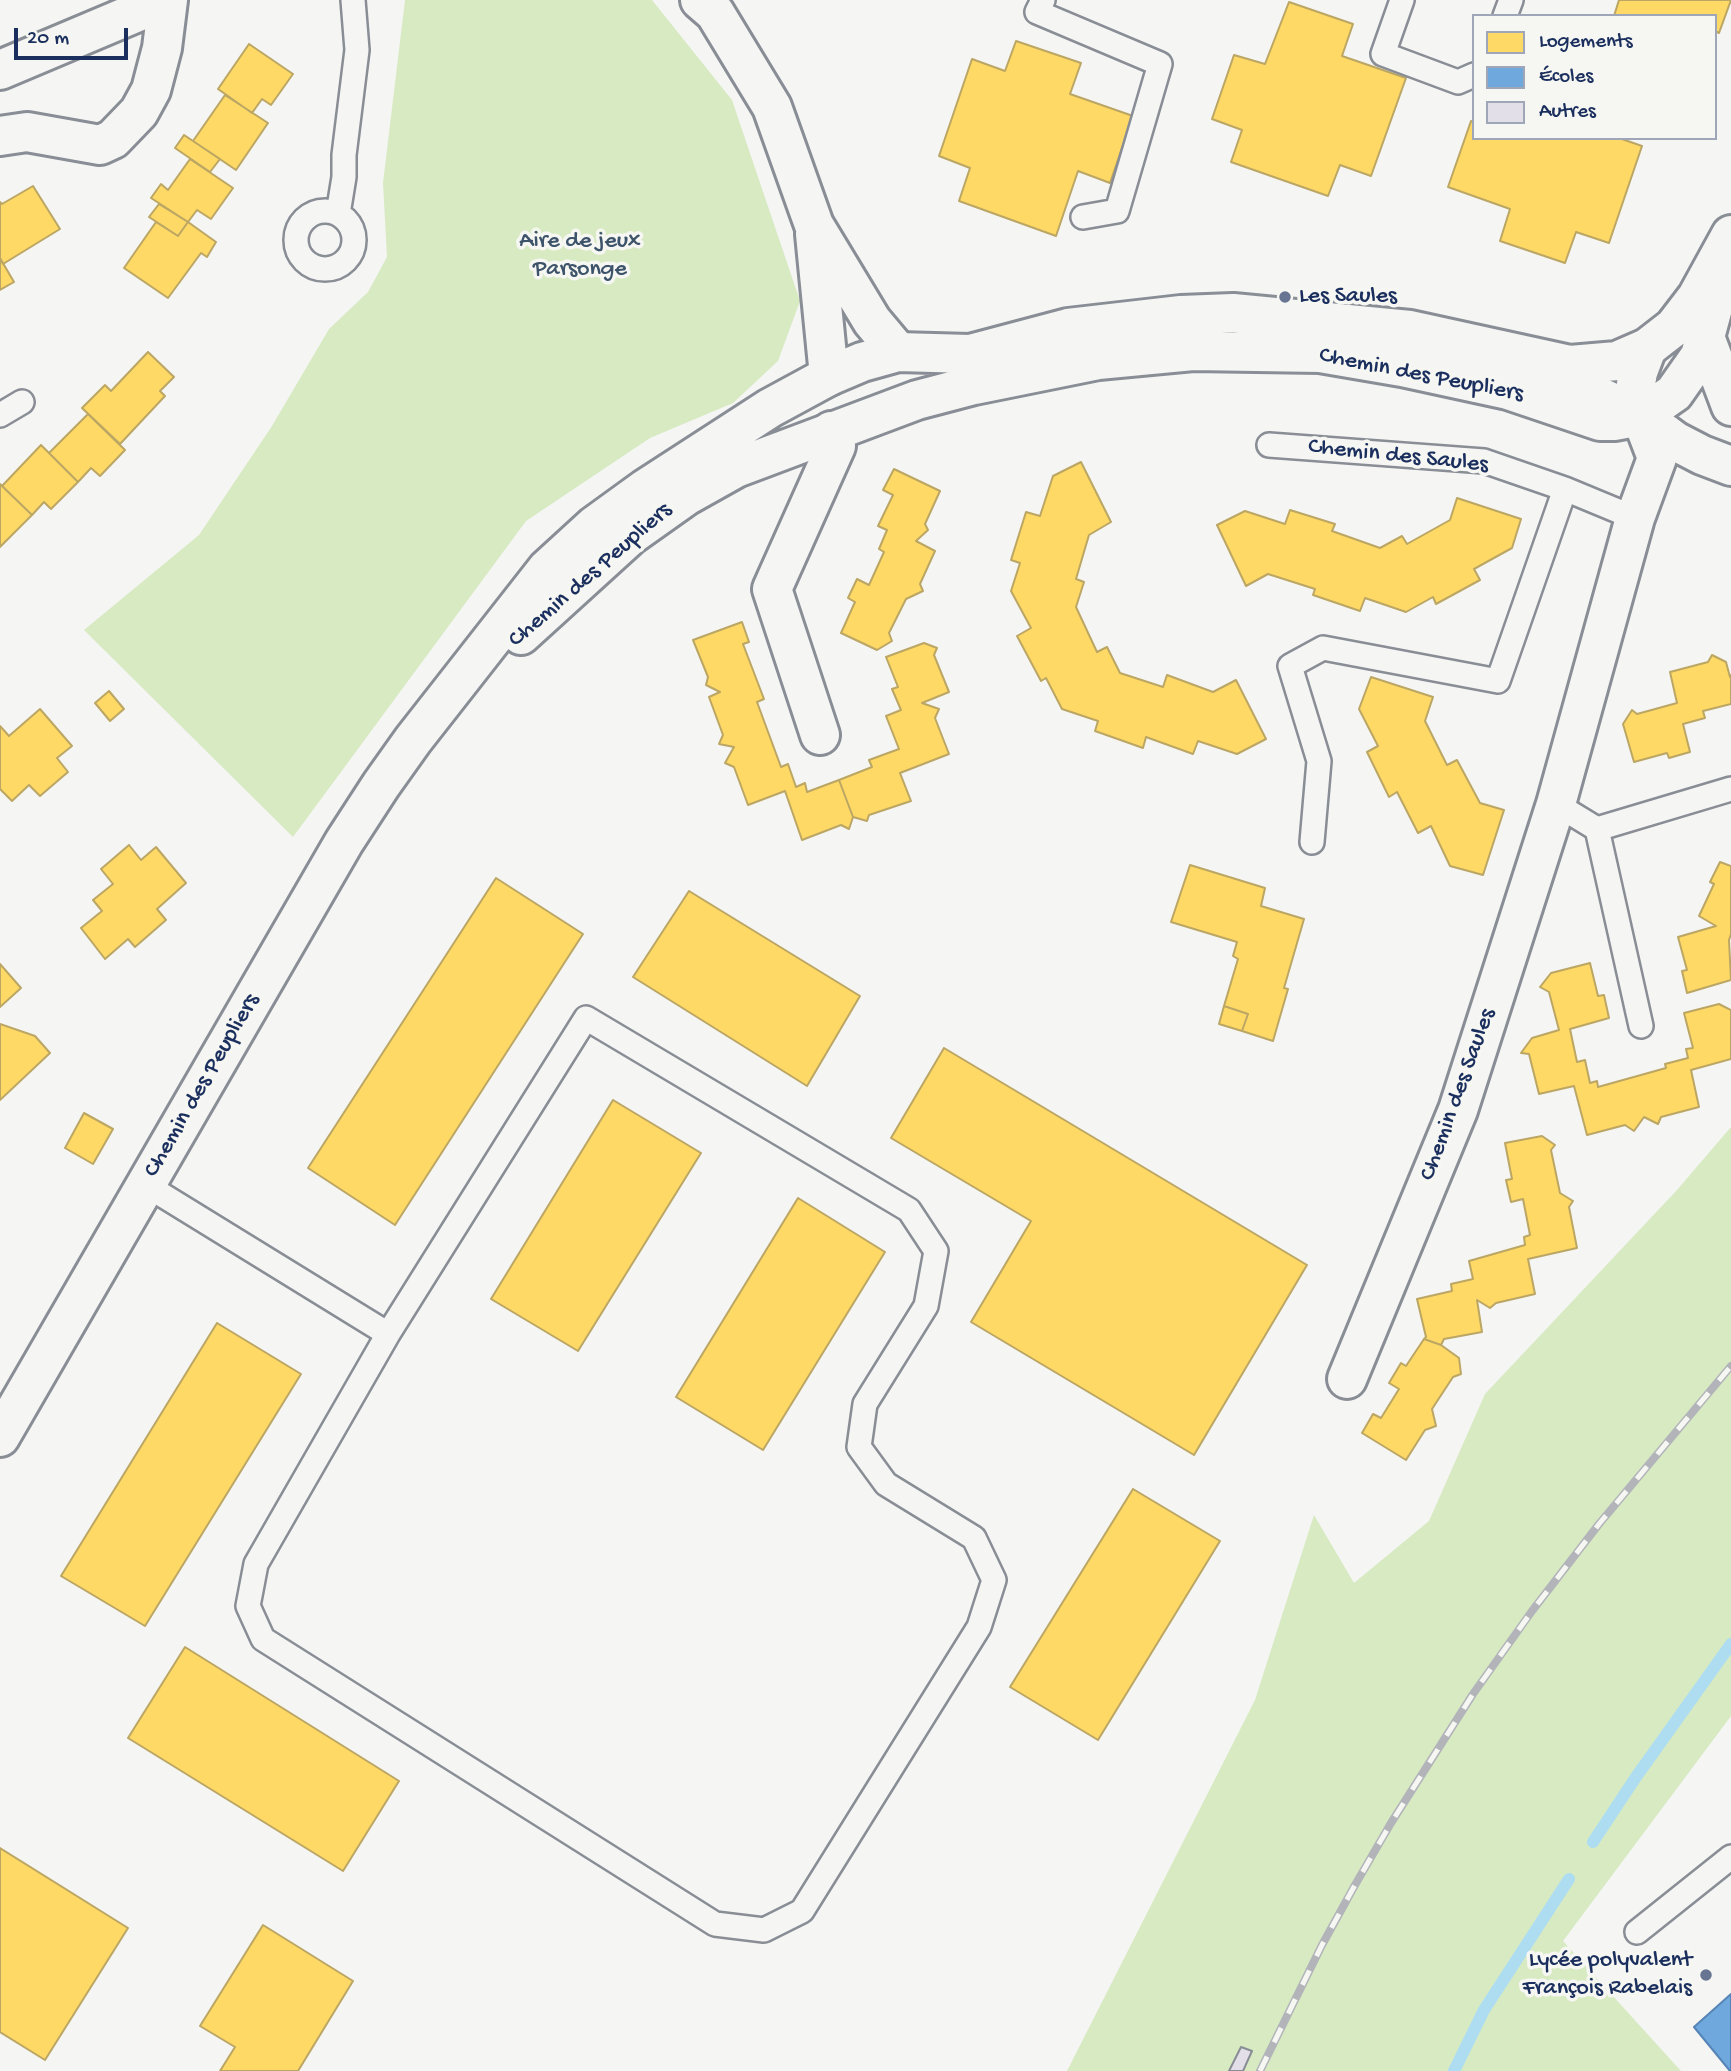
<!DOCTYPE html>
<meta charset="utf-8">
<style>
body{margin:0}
#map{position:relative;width:1731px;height:2071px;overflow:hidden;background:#f5f5f3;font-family:"Gochi Hand",sans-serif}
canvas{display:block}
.legend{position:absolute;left:1472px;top:14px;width:245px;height:126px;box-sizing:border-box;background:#f6f6f2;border:2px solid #9ea6b7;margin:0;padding:9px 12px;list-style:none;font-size:21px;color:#1b2f5e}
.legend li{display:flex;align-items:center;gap:14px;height:35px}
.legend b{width:35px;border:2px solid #9ea6b7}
.scale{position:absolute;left:14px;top:28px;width:114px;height:32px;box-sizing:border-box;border:4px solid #1b2f5e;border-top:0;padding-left:9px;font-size:21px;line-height:24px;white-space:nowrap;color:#1b2f5e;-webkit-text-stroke:5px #f6f6f2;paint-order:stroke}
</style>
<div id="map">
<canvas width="1731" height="2071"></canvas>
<ul class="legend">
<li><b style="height:19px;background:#ffd966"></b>Logements</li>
<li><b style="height:19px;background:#6fa8dc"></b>Écoles</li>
<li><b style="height:19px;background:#e3dfe8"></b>Autres</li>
</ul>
<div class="scale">20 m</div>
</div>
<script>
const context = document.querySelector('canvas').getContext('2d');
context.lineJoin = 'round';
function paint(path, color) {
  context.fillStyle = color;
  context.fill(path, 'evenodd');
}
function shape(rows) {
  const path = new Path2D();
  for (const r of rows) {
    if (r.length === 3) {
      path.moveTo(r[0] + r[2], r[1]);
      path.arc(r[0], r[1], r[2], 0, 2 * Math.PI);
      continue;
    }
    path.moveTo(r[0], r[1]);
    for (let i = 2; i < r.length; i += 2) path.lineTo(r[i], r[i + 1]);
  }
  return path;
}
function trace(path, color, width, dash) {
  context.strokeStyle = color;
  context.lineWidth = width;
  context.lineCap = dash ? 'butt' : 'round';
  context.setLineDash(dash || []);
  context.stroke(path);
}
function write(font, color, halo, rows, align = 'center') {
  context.font = font + ' "Gochi Hand",sans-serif';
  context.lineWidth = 7;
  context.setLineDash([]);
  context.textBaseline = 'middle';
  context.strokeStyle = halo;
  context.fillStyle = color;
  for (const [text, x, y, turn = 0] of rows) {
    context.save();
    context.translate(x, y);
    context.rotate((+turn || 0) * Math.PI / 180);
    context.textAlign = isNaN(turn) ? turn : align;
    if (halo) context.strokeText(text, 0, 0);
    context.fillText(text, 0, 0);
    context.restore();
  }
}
paint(shape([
 [405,0,652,0,732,100,800,301,778,361,733,403,650,438,526,521,293,837,84,630,199,535,272,426,329,329,368,292,387,257,383,183],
 [1731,1127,1731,1716,1563,1941,1681,2071,1067,2071,1255,1700,1314,1515,1354,1583,1429,1521,1485,1394,1677,1190]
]), '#d7eac2');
const homes = shape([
 [1619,0,1731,0,1719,33,1715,31,1715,16,1614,16,1619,0],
 [1289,2,1353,24,1342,56,1406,78,1371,176,1340,165,1328,196,1231,162,1242,130,1212,119,1234,55,1265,64,1289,2],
 [1016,41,1081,63,1070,94,1133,116,1110,183,1078,171,1056,236,959,201,970,168,939,156,972,59,1005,71,1016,41],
 [249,44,293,74,271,105,262,99,252,113,218,89,249,44],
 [225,95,268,123,236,170,193,141,225,95],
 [1471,121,1474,122,1474,138,1619,138,1642,146,1609,243,1576,232,1565,263,1500,241,1510,209,1448,187,1471,121],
 [184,135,220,159,210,172,175,148,184,135],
 [190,159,233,188,211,219,197,210,188,222,151,198,161,184,168,190,190,159],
 [33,186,60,229,3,264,0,258,0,202,2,204,33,186],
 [159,204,188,222,178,236,149,217,159,204],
 [156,222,178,236,188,222,216,242,207,257,201,253,168,298,124,268,156,222],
 [0,258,14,282,0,290,0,258],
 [148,352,174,377,160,391,165,396,120,444,82,408,105,385,111,391,148,352],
 [88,414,125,450,100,476,91,468,78,482,49,453,88,414],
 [41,445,78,482,51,509,44,502,32,515,2,486,41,445],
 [1081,462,1111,522,1089,535,1076,579,1084,582,1076,607,1097,652,1107,647,1120,673,1163,687,1167,675,1213,692,1236,680,1266,739,1237,754,1198,741,1193,754,1146,737,1143,748,1095,731,1098,721,1062,709,1046,678,1041,681,1017,636,1031,628,1011,591,1020,563,1011,560,1026,512,1040,516,1053,476,1081,462],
 [894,469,940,491,925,524,928,530,916,541,935,551,920,584,923,591,906,599,889,633,892,641,877,650,841,633,855,602,848,598,857,579,869,585,884,552,879,549,887,530,878,526,893,495,883,490,894,469],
 [0,484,32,515,0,547,0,484],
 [1457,498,1521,519,1512,548,1474,569,1480,580,1436,604,1433,597,1406,612,1365,598,1360,611,1313,595,1315,589,1268,574,1246,586,1217,525,1245,511,1285,524,1290,510,1335,524,1332,531,1380,548,1402,536,1407,544,1450,520,1457,498],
 [742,622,749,642,743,644,764,699,757,702,781,767,788,764,796,787,805,783,807,792,839,780,853,817,849,829,841,825,802,840,785,791,748,805,734,767,725,763,734,747,719,744,723,735,709,697,720,692,706,685,708,677,693,640,742,622],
 [924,643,937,648,934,655,949,692,922,703,939,709,935,718,949,754,900,773,911,801,869,815,867,821,853,817,839,780,872,767,869,760,899,749,886,716,901,710,892,689,898,687,886,657,924,643],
 [1712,655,1726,662,1730,677,1731,675,1731,704,1703,711,1705,718,1683,724,1690,752,1669,758,1667,753,1634,762,1623,724,1632,710,1637,714,1677,703,1670,672,1708,662,1712,655],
 [1371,677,1433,697,1425,721,1447,765,1457,760,1480,803,1504,810,1483,875,1450,866,1431,826,1418,833,1397,792,1389,797,1367,752,1378,746,1359,709,1371,677],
 [109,691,124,709,110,721,95,703,109,691],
 [40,709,72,746,57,758,68,772,40,796,29,785,12,801,0,789,0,726,9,736,40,709],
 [129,845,141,860,156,847,186,883,157,909,166,920,135,947,128,939,105,959,81,928,102,911,93,900,113,884,101,869,129,845],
 [1720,862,1731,866,1731,934,1729,940,1731,980,1687,993,1682,971,1687,970,1678,937,1716,926,1699,916,1714,884,1710,882,1720,862],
 [1190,865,1265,888,1261,906,1304,919,1284,988,1288,989,1273,1041,1242,1031,1248,1014,1224,1006,1238,959,1233,956,1237,942,1171,922,1190,865],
 [496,878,583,934,395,1225,308,1168,496,878],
 [689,891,860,996,807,1086,633,977,689,891],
 [1590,963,1598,996,1604,995,1609,1018,1570,1029,1577,1062,1585,1060,1590,1083,1597,1081,1598,1087,1666,1068,1665,1064,1688,1058,1686,1049,1693,1048,1684,1013,1719,1004,1731,1010,1731,1059,1691,1070,1699,1107,1661,1117,1658,1124,1644,1117,1634,1131,1625,1125,1587,1135,1574,1086,1539,1094,1529,1054,1521,1053,1532,1038,1559,1030,1549,992,1540,987,1551,973,1590,963],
 [0,964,21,988,0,1007,0,964],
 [1224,1006,1248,1014,1242,1031,1219,1024,1224,1006],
 [0,1024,35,1036,50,1053,0,1100,0,1024],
 [944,1048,1307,1265,1194,1455,971,1322,1031,1221,891,1138,944,1048],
 [613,1100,701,1153,578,1351,491,1299,613,1100],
 [84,1113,113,1129,93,1164,65,1148,84,1113],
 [1542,1136,1555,1145,1551,1150,1560,1193,1573,1201,1569,1207,1577,1248,1528,1259,1535,1294,1496,1303,1490,1308,1477,1300,1482,1332,1444,1339,1441,1345,1424,1339,1426,1337,1417,1299,1452,1291,1451,1284,1473,1279,1469,1261,1525,1245,1524,1237,1530,1235,1523,1199,1511,1202,1506,1180,1512,1179,1505,1143,1542,1136],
 [798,1198,885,1252,763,1450,676,1397,798,1198],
 [217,1323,301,1374,145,1626,61,1576,217,1323],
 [1424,1339,1441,1345,1459,1358,1461,1374,1453,1377,1432,1409,1436,1426,1425,1430,1406,1460,1362,1433,1373,1414,1381,1418,1399,1389,1389,1383,1401,1363,1406,1366,1424,1339],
 [1133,1489,1220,1541,1098,1740,1010,1687,1133,1489],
 [185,1647,399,1781,343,1871,128,1738,185,1647],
 [0,1848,128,1928,45,2060,0,2032,0,1848],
 [263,1925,353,1981,298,2071,220,2071,235,2047,200,2026,263,1925]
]);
paint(homes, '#ffd966');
trace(homes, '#bba664', 2);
const schools = shape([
 [1731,1994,1731,2071,1730,2071,1694,2027,1731,1994]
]);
paint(schools, '#6fa8dc');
trace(schools, '#5684b6', 2);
trace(shape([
 [1593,1842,1636,1777,1731,1644],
 [1454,2071,1484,2010,1569,1879]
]), '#aeddf2', 12);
const building = shape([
 [1241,2047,1252,2051,1243,2071,1229,2071,1241,2047]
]);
paint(building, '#e3dfe8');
trace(building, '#898d95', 2);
const lane = shape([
 [1043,0,1037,12,1160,64,1117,211,1083,217],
 [1402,0,1383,54,1458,82,1474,75],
 [1505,16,1511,0],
 [325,240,29],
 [338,214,344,177,344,155,357,50,353,0],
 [0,415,22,402],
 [1269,445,1484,461,1565,489,1635,518],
 [1556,804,1597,829,1641,1026],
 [1597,829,1731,789],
 [1312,842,1319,761,1290,666,1323,648,1498,681,1565,489],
 [146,1185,388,1334,586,1018,909,1210,936,1251,926,1306,865,1404,859,1447,886,1484,974,1538,994,1580,979,1627,802,1911,764,1930,715,1924,263,1639,248,1606,256,1564,388,1334],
 [1637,1932,1731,1857]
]);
const street = shape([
 [700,0,715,13,772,107,814,225,872,321,898,352],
 [0,70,166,0],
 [0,136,27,132,100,145,113,139,139,112,151,90,162,48,168,0],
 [815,234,829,376],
 [1705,337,1731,406],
 [1500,365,1598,396,1641,416,1675,441,1702,455,1731,466],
 [820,735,772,589,836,446,831,431],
 [1347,1379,1458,1110,1556,804,1635,518,1657,458,1641,416,1636,384,1638,372,1647,348]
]);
const secondary = shape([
 [521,635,631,535,686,496,736,468,917,400,974,385,1098,360,1193,351,1320,353,1402,367,1508,390,1600,421,1614,421,1641,416,1674,393,1700,356,1722,274],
 [0,1437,344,842,381,785,413,740,547,569,594,526,645,489,770,408,829,376,862,362,898,352,970,354,1068,328,1181,315,1233,313,1410,330,1570,365,1617,361,1647,348,1674,327,1697,297,1731,235]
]);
trace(lane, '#898d95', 28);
trace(street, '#898d95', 44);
trace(secondary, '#898d95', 44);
trace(lane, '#f5f5f3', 23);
trace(street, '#f5f5f3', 38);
trace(secondary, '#f5f5f3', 38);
const rail = shape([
 [1260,2071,1322,1945,1355,1885,1391,1823,1473,1694,1532,1611,1599,1524,1731,1366]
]);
trace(rail, '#b2b4b9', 8);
trace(rail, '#f6f6f2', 5, [16]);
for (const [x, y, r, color] of [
 [1285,297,7,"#677492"],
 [1706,1975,7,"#677492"]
]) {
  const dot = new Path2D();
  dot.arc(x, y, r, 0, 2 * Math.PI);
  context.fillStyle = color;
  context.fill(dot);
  trace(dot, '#f6f6f2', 2.5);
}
write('24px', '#3c536a', '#f6f6f2', [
 ["Aire de jeux",580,242],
 ["Parsonge",580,270]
]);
write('24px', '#1b2f5e', '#f6f6f2', [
 ["Les Saules",1299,297],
 ["Lycée polyvalent",1692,1961,"right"],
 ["François Rabelais",1692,1989,"right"]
], 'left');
write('24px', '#1b2f5e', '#f6f6f2', [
 ["Chemin des Peupliers",1421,376,11],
 ["Chemin des Saules",1398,457,6],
 ["Chemin des Peupliers",591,576,-41],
 ["Chemin des Peupliers",203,1086,-60],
 ["Chemin des Saules",1459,1095,-70]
]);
</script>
